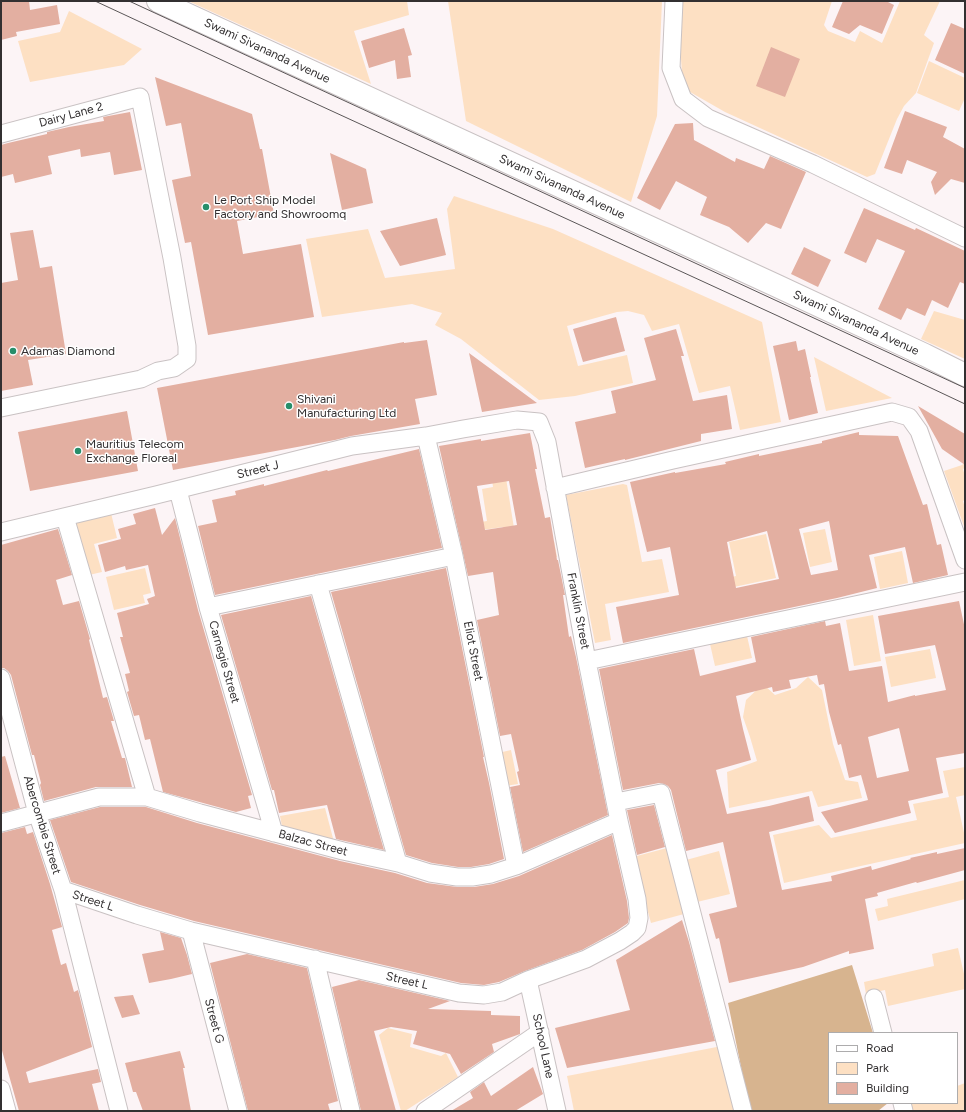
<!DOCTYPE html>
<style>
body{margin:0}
#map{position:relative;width:966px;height:1112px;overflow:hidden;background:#fcf4f6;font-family:Figtree,sans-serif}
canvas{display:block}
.frame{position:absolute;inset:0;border:2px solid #333031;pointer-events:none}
.legend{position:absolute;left:828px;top:1032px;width:130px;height:72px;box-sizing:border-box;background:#fff;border:1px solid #adacad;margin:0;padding:5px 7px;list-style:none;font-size:12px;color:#333031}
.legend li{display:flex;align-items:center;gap:8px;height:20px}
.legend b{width:20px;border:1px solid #adacad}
</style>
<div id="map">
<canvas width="966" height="1112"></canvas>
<div class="frame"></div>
<ul class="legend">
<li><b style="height:5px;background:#fff"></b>Road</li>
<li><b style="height:11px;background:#fde0c3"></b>Park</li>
<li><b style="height:11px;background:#e3afa1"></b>Building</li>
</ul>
</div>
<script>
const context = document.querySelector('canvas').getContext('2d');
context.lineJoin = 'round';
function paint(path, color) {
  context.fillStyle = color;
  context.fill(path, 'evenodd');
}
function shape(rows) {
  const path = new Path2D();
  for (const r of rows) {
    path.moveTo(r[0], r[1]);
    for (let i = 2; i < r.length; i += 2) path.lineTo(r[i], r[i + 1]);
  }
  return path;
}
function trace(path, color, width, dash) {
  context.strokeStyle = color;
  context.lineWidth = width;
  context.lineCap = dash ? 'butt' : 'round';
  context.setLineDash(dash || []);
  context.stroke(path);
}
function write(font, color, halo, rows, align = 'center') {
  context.font = font + ' Figtree,sans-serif';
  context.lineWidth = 3;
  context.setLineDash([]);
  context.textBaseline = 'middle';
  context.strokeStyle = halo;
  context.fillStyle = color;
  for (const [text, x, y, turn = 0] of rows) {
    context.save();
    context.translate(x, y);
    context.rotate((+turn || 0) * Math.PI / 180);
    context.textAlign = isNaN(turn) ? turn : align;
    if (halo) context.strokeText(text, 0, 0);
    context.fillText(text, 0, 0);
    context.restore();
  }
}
paint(shape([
 [188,1,407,1,409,15,354,31,371,84],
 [448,1,662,1,657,116,631,202,466,121],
 [677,1,832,1,824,25,828,31,855,42,860,31,882,43,900,1,940,1,924,35,934,43,916,93,904,106,897,119,875,174,867,177,725,112,683,88],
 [69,11,142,49,124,65,30,82,18,41,60,32],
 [929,61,965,78,965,98,959,111,917,93],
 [454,196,553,229,762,322,781,422,740,430,730,386,699,393,679,324,652,331,644,315,628,311,617,312,567,326,578,366,627,355,633,383,575,396,539,400,461,339,435,325,442,313,412,304,322,317,306,239,368,229,385,278,455,269,447,209],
 [934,311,965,320,965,359,921,339],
 [814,357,892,398,826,411],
 [965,462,965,468,963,469,965,476,965,500,963,501,965,508,965,529,944,471,962,465],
 [506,478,517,547,554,541,557,557,527,562,513,585,503,527,482,530,481,522,487,521,482,489,493,487,492,480],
 [623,484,627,485,642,562,662,559,669,592,605,604,611,640,595,643,566,495],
 [111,513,117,538,94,544,102,572,89,575,76,522],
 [825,529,832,562,810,567,803,533],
 [766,534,776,578,734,587,711,582,736,576,729,542],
 [902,551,908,583,880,589,874,557],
 [145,568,151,593,143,595,145,603,114,610,106,577],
 [873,615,881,661,854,666,846,620],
 [747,636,752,658,715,666,710,644],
 [930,649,936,678,891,687,885,657],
 [808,677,822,690,833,744,845,780,858,782,862,798,818,807,812,791,729,808,727,772,757,761,750,737,743,717,746,700,763,684,775,695,796,688],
 [511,750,518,784,505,786,498,753],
 [965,767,965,795,956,797,965,837,965,843,784,883,773,835,819,825,831,838,917,820,913,804,949,797,943,771],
 [325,808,334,842,282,826,280,816],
 [667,848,684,914,651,923,633,857],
 [719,851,730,894,697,902,686,860],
 [965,880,965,899,878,921,875,909,888,906,887,899],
 [958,948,965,978,965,989,888,1006,885,990,866,994,864,982,934,966,932,954],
 [388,1028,412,1034,410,1047,441,1056,446,1053,458,1077,405,1111,401,1111,379,1035],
 [727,1045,740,1111,574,1111,567,1076],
 [965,1083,965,1111,911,1111,909,1103,957,1103,957,1086]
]), '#fde0c3');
paint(shape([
 [852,965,873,1033,829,1033,829,1103,888,1103,878,1111,750,1111,728,1003]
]), '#d7b48f');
paint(shape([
 [1,1,29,1,30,10,57,5,60,24,16,32,17,36,1,40],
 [843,1,886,1,894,5,882,34,860,25,849,34,832,27],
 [951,23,965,29,965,74,935,60],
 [404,28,412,55,408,56,411,77,397,79,395,60,369,68,361,41],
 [771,47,800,59,785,97,756,86],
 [155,77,252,114,260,149,262,149,274,214,237,221,243,254,301,244,314,317,208,335,191,242,185,243,172,180,191,176,181,123,166,126],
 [905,111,947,127,943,137,965,149,965,183,951,179,935,195,931,182,937,172,907,160,902,174,884,168],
 [130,112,142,170,114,175,110,152,81,157,80,149,48,156,52,174,15,183,13,174,1,177,1,145,8,143,47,134,47,132,69,127,104,121,103,117],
 [693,123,694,140,735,162,736,158,764,169,770,156,806,172,781,229,766,223,748,243,729,227,700,215,707,197,676,181,660,210,637,198,675,124],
 [330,153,366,169,373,203,342,210],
 [864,208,915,230,916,228,965,251,965,284,960,282,948,308,932,300,925,316,907,308,901,320,878,309,905,251,877,239,866,263,844,253],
 [437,218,446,255,400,266,380,231],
 [33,230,40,268,52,266,66,354,28,360,33,385,1,391,1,283,18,280,10,233],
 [804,247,831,260,818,287,791,274],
 [616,317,625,351,583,362,573,329],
 [676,329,684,356,681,356,693,401,727,395,732,429,701,434,701,441,625,460,625,459,585,468,575,422,616,413,611,391,656,380,644,338],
 [427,340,437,395,415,399,420,424,351,436,335,440,173,470,157,388,404,342,404,343],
 [796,341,798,351,805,349,811,377,810,377,818,413,789,420,773,346],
 [469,353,537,403,482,412],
 [918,406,965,434,965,465,942,449],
 [127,411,138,471,30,491,18,432],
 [859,432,859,435,898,436,923,505,927,504,937,545,941,544,948,575,913,583,905,547,869,555,877,588,837,598,623,643,616,607,679,595,670,547,647,552,630,482,675,472,675,473,726,464,725,462,759,454,759,456,822,443,822,441],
 [829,521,838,570,811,575,799,529],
 [767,531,779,579,736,588,727,542],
 [530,433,537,469,535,469,545,518,550,517,557,560,558,560,565,595,563,595,569,637,571,636,576,657,608,815,523,852,510,787,520,785,517,772,519,771,511,734,500,736,477,620,499,615,493,572,468,576,439,446,481,439,481,441],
 [509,481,517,525,485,530,477,486],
 [419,449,442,548,215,595,198,526,217,522,212,500,236,495,235,491,264,484,264,486,327,470,328,471],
 [155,508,162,535,175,518,198,610,252,795,248,796,251,808,236,812,163,792,150,739,145,740,139,715,134,716,127,692,129,691,125,674,130,673,120,637,123,637,117,613,149,604,147,599,155,596,148,565,126,570,125,566,105,572,98,545,121,539,118,529,136,524,133,514],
 [58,529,72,575,56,580,63,605,79,601,90,639,89,640,103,698,107,697,114,721,111,721,122,758,125,758,132,787,96,787,44,801,40,785,41,783,34,755,32,755,11,675,8,671,4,668,1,668,1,545],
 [446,568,484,757,483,757,489,783,504,859,489,864,471,867,458,867,432,863,406,855,331,592],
 [311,596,384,850,336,839,327,805,279,813,274,790,272,790,221,615],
 [959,601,965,629,965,753,936,758,943,793,908,801,911,813,835,833,821,812,868,800,861,775,849,778,841,744,838,745,829,712,824,684,819,685,817,675,789,680,791,688,773,692,772,687,736,696,743,729,751,760,716,770,727,814,769,806,809,796,814,821,769,832,782,890,832,881,831,876,871,866,872,870,911,859,910,858,937,852,937,854,965,848,965,870,917,883,916,882,877,893,878,896,865,899,874,949,849,954,849,951,803,967,729,983,719,938,716,939,709,914,737,907,723,842,686,851,671,790,668,786,664,784,659,783,623,790,599,669,694,649,700,676,756,662,751,637,825,621,826,626,840,623,849,671,882,666,888,702,915,695,915,696,946,690,935,645,885,654,878,616],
 [899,728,909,771,877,778,868,737],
 [5,756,20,808,1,813,1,757],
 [654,805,665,847,637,855,627,810],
 [100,807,146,807,197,823,340,861,395,873,427,883,457,887,474,887,493,884,519,876,612,835,627,901,629,918,628,923,615,932,582,950,525,971,499,982,484,985,461,983,194,921,140,905,71,882,50,820],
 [25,827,27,834,33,832,50,884,62,927,52,930,61,965,66,963,74,992,78,990,92,1047,26,1072,29,1083,98,1069,101,1082,92,1084,99,1111,19,1111,1,1047,1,833],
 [682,920,689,942,715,1041,567,1068,555,1028,630,1010,616,960],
 [160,932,181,938,187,955,192,974,171,979,149,983,142,954,164,950],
 [247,954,307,968,338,1101,328,1104,330,1111,248,1111,210,963],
 [359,980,450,1001,428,1009,491,1011,491,1015,520,1016,520,1034,492,1044,494,1052,461,1074,450,1054,413,1044,417,1031,391,1027,374,1031,396,1111,361,1111,332,987],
 [133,995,140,1014,122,1018,114,997],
 [180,1051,185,1068,183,1068,191,1111,143,1111,136,1092,133,1092,125,1063],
 [533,1067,543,1094,515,1111,451,1111,473,1098,470,1092,484,1082,491,1096]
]), '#e3afa1');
const street = shape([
 [674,1,671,68,683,99,708,118,813,164,965,238],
 [1,134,140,97,172,258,187,346,187,359,174,368,158,371,141,379,1,408],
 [426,436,454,556,516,866],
 [555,488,673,460,892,412,909,417,919,431,965,560],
 [178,490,208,607,274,833],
 [65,517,147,797],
 [1,532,156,495,352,446,426,436,463,429,517,420,539,422,547,442,587,661,619,821,637,899,639,918,637,928,632,933,620,941,586,959,528,980,502,992,484,995,459,993,191,931,137,915,63,890],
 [318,584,398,863],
 [208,607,454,556],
 [587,661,965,582],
 [1,678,37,813,63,890,119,1111],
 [616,802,661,793,743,1111],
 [1,823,99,797,147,797,200,813,343,851,398,863,430,873,457,877,472,877,491,874,516,866,619,821],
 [191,931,238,1111],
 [315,959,351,1111],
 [528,980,557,1111],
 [874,998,883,1033],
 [1,1089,7,1111],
 [902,1103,904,1111],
 [425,1111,540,1032]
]);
const secondary = shape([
 [158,1,775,285,925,355,965,375]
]);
trace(street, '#c9c2c3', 19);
trace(secondary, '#c9c2c3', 24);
trace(street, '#fff', 17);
trace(secondary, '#fff', 22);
trace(shape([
 [95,1,297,95,778,316,965,404],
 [129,1,965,388]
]), '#5a5657', 1);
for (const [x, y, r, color] of [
 [206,207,4,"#278e6a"],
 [13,351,4,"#278e6a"],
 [289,406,4,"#278e6a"],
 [78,451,4,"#278e6a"]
]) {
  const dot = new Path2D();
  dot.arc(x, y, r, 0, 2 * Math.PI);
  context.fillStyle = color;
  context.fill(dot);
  trace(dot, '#fff', 1.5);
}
write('12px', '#333031', '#fff', [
 ["Swami Sivananda Avenue",267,51,25],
 ["Dairy Lane 2",71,115,-15],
 ["Swami Sivananda Avenue",562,187,25],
 ["Swami Sivananda Avenue",856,323,25],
 ["Street J",258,470,-14],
 ["Franklin Street",578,611,79],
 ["Eliot Street",473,651,79],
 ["Carnegie Street",224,662,74],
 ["Abercombie Street",42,825,73],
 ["Balzac Street",313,843,15],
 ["Street L",93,901,18],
 ["Street L",407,981,13],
 ["Street G",214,1021,75],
 ["School Lane",543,1046,78]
]);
write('12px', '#333031', '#fff', [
 ["Le Port Ship Model",214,200],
 ["Factory and Showroomq",214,214],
 ["Adamas Diamond",21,351],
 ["Shivani",297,399],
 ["Manufacturing Ltd",297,413],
 ["Mauritius Telecom",86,444],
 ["Exchange Floreal",86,458]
], 'left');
</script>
